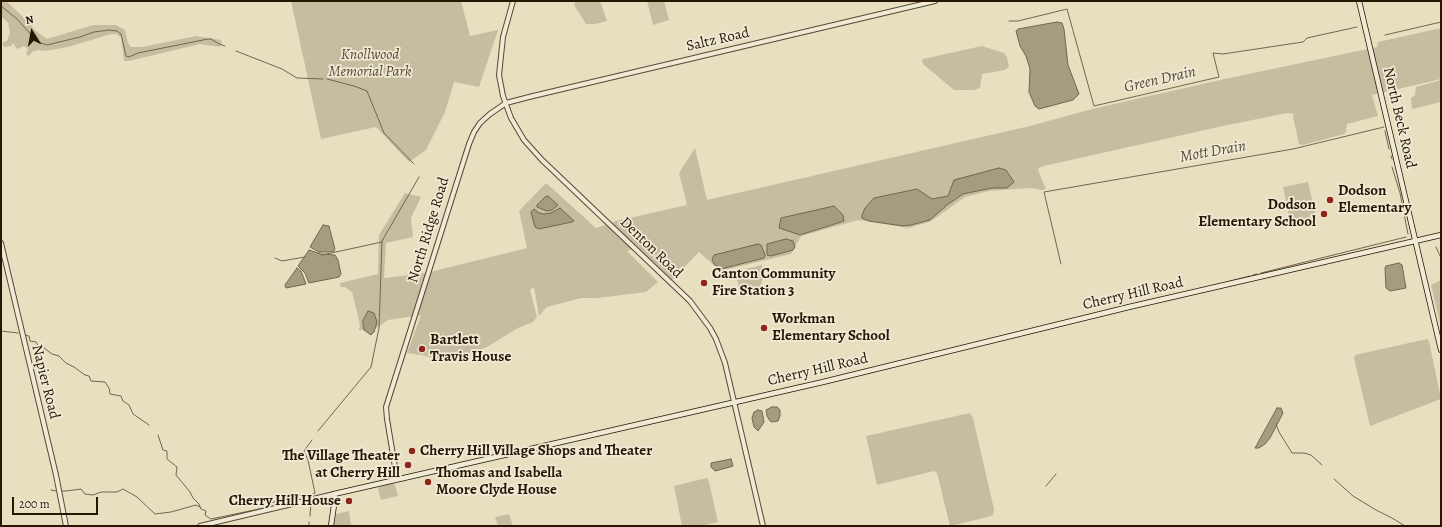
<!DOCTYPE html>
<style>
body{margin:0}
#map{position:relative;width:1442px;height:527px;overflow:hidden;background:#e7dfc0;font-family:Alegreya,serif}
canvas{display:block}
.frame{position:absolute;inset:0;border:2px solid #261602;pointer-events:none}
.north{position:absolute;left:12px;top:12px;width:40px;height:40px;-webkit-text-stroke:3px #efead6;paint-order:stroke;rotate:349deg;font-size:11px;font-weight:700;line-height:16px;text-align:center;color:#261602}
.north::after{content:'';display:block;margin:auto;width:14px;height:18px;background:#261602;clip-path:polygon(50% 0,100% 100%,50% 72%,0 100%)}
.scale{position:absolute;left:12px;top:497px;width:86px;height:18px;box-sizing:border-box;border:2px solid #261602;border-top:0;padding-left:5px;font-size:12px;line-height:14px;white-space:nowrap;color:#261602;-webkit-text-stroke:3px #efead6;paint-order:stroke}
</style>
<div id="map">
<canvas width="1442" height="527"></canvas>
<div class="frame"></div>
<div class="north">N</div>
<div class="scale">200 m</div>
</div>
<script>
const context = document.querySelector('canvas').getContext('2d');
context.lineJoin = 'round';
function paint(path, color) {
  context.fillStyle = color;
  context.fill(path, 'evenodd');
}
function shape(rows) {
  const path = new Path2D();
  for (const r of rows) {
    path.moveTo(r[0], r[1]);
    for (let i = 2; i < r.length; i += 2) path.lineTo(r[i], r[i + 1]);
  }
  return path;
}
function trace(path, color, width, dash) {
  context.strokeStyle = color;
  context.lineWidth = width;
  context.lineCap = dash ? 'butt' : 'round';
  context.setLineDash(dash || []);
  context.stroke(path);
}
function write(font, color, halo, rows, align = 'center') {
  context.font = font + ' Alegreya,serif';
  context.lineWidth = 3.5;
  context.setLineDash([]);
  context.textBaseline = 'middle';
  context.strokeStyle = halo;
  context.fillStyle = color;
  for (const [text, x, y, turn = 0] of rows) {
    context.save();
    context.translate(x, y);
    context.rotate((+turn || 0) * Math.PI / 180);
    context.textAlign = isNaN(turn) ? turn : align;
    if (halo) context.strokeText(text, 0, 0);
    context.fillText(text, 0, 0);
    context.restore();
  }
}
paint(shape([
 [1,1,6,1,18,12,36,31,47,39,93,25,116,25,125,30,128,43,131,47,142,47,196,36,221,40,222,43,220,47,200,44,129,61,124,61,121,37,116,34,111,34,68,47,45,51,38,50,32,52,29,56,26,54,28,49,24,46,17,49,13,43,11,46,4,47,2,43,7,41,10,33,8,23,1,16],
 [291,1,461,1,470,36,498,30,479,87,454,82,445,112,426,150,409,162,376,127,321,139],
 [576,1,600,1,607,21,595,24,586,24,574,5],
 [647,1,664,1,669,20,653,25],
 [1441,28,1441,79,1372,95,1378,116,1347,124,1346,132,1344,134,1303,145,1299,144,1293,117,1294,114,1287,113,1233,124,1232,124,1044,166,1039,168,1038,170,1046,189,1042,190,1031,188,989,191,965,197,937,217,929,222,909,228,858,220,801,236,791,254,720,271,699,252,672,280,638,248,627,251,658,282,646,292,598,298,581,298,547,307,539,316,534,287,530,290,537,317,533,322,518,328,487,347,461,357,440,360,422,355,407,353,421,315,388,320,375,329,377,322,366,313,363,320,363,325,364,330,358,330,360,327,359,320,352,292,345,287,341,287,340,283,378,274,379,235,405,193,421,197,411,218,413,237,386,243,384,278,426,273,527,248,519,211,546,183,596,228,616,221,687,205,679,173,695,148,707,200,1030,126,1092,109,1220,80,1377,47,1378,42],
 [982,46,1004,53,1007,57,1009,67,1005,70,982,74,980,88,974,90,954,90,923,64,922,61,923,59],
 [1441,80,1441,102,1412,109,1411,98,1415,95,1416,87],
 [1308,182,1317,220,1291,225,1283,187],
 [762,265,763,275,762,282,759,288,755,292,741,297,736,274,737,271],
 [1441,280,1441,327,1431,285],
 [1427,339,1429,341,1441,399,1370,426,1354,358,1355,355],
 [970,413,973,418,994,509,993,515,988,517,950,526,937,473,934,471,877,485,866,436],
 [707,478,709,482,718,522,702,526,682,526,674,486],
 [393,483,395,485,398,496,381,500,378,489,379,487],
 [349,511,351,526,334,526,336,514],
 [509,514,513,526,498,526,495,517]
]), '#c6bda0');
const water = shape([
 [1057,22,1062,23,1064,29,1068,65,1079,94,1073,100,1039,109,1035,106,1029,92,1030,69,1026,56,1020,46,1016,31,1018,29,1057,22],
 [999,168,1006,170,1014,182,1007,188,992,188,963,194,947,205,930,220,911,225,903,226,869,221,862,218,862,215,865,208,874,198,917,189,932,199,948,196,954,180,999,168],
 [548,196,558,205,556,207,552,210,547,211,537,207,537,205,545,197,548,196],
 [834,206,843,215,844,221,800,235,779,228,781,218,834,206],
 [560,208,572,219,574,221,572,222,539,229,535,227,532,216,531,212,534,209,539,213,544,214,551,213,560,208],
 [323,225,329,226,330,230,335,249,334,251,329,252,319,252,310,247,323,225],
 [786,239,793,241,795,247,793,250,771,256,767,255,767,244,786,239],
 [758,244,761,245,765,255,764,258,721,269,714,264,712,259,714,255,758,244],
 [309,250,321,254,335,255,338,260,341,274,339,277,309,283,305,273,298,266,309,250],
 [1399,263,1402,265,1406,288,1390,291,1386,288,1385,268,1386,266,1399,263],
 [297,268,301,271,306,284,286,288,285,285,297,268],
 [368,311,374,313,377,322,374,332,371,335,364,330,363,325,363,320,368,311],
 [772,407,777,407,780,410,780,416,778,421,772,422,770,421,767,416,766,410,772,407],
 [1277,408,1281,408,1283,413,1270,438,1265,444,1259,448,1255,448,1277,408],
 [758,410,762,411,764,422,758,431,754,427,752,418,754,412,758,410],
 [731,459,733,466,730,467,715,471,711,467,711,463,731,459]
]);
paint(water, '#a59b7f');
trace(water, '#72664d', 1);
trace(shape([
 [1,6,17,19,34,38,41,43,47,45,80,37,94,32,109,30,117,31,121,34,126,56,129,57,138,53,208,39,211,39,219,44,225,46],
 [1009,21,1018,21,1067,9,1094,106,1219,77,1213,53,1223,54,1303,42,1307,38,1357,27],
 [1385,35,1441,22],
 [236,51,282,69,297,78,323,79],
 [327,79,354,86,367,91,384,133,414,164],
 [1385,131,1389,149],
 [1391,156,1392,159],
 [1392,167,1400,193,1408,234],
 [1436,247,1441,258],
 [322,255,382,242],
 [275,258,282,261,305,257],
 [1061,264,1044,192,1293,149,1384,127],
 [1261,273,1406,237],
 [1253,275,1257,274],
 [1227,282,1250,276],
 [1,331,18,333],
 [24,335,29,336,30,341,36,342,39,347,44,348,52,354,59,356,66,363,74,367,85,375,89,376,91,381,105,382,109,388,110,394,121,396,123,401,129,405,133,414,149,425],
 [1276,424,1279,432,1292,453,1304,453,1311,455,1322,465],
 [318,431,371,367,379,328,382,241,419,177],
 [158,435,163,450,167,451,167,459,177,467,176,475,190,492,193,498,199,504,201,509,206,511,205,515,211,519,264,508,270,503,305,494,311,495,315,493,308,460,304,451,312,440],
 [1334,479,1353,496,1376,510,1392,518,1405,526],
 [1046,486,1056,474],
 [51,490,56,491],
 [61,491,66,491,81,489,85,494,93,495,101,492,117,492,123,489,137,497,155,514,171,512,196,505,200,507],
 [310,516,311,503],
 [309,526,309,522]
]), '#72664d', 1);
const tertiary = shape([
 [513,1,503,37,499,75,503,96,511,118,524,140,542,160,690,301,710,328,716,339,725,363,763,526],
 [1,243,56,475,66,526],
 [397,479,387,419,386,407,469,144,474,132,480,123,490,114,506,103,533,96,935,1],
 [200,526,334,494]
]);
const secondary = shape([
 [1359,1,1441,350],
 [331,526,335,498,334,494,823,382,1129,307,1441,235]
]);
trace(tertiary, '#564832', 6);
trace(secondary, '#261602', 6);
trace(tertiary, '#efead6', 4);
trace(secondary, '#efead6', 4.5);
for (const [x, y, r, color] of [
 [1330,200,4,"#8f2418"],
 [1324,214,4,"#8f2418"],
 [704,283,4,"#8f2418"],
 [764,328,4,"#8f2418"],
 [422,349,4,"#8f2418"],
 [412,451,4,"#8f2418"],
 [408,465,4,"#8f2418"],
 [428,482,4,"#8f2418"],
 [349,501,4,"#8f2418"]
]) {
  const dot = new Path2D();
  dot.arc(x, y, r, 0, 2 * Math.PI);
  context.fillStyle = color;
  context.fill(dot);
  trace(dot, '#efead6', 1.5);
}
write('15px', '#261602', '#efead6', [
 ["Saltz Road",718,40,-13],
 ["North Beck Road",1399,118,77],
 ["North Ridge Road",429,230,-73],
 ["Denton Road",651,248,44],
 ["Cherry Hill Road",1133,294,-13],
 ["Cherry Hill Road",818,370,-13],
 ["Napier Road",45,382,76]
]);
write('italic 15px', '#564831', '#efead6', [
 ["Knollwood",370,55],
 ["Memorial Park",370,72]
]);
write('bold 15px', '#261602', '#efead6', [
 ["Dodson",1338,191],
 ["Elementary",1338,208],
 ["Dodson",1316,205,"right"],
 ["Elementary School",1316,222,"right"],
 ["Canton Community",712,274],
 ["Fire Station 3",712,291],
 ["Workman",772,319],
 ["Elementary School",772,336],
 ["Bartlett",430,340],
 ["Travis House",430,357],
 ["Cherry Hill Village Shops and Theater",420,451],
 ["The Village Theater",400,456,"right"],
 ["at Cherry Hill",400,473,"right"],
 ["Thomas and Isabella",436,473],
 ["Moore Clyde House",436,490],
 ["Cherry Hill House",341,501,"right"]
], 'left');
write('italic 16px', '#594b34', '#efead6', [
 ["Green Drain",1160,80,-13],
 ["Mott Drain",1213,152,-10]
]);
</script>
